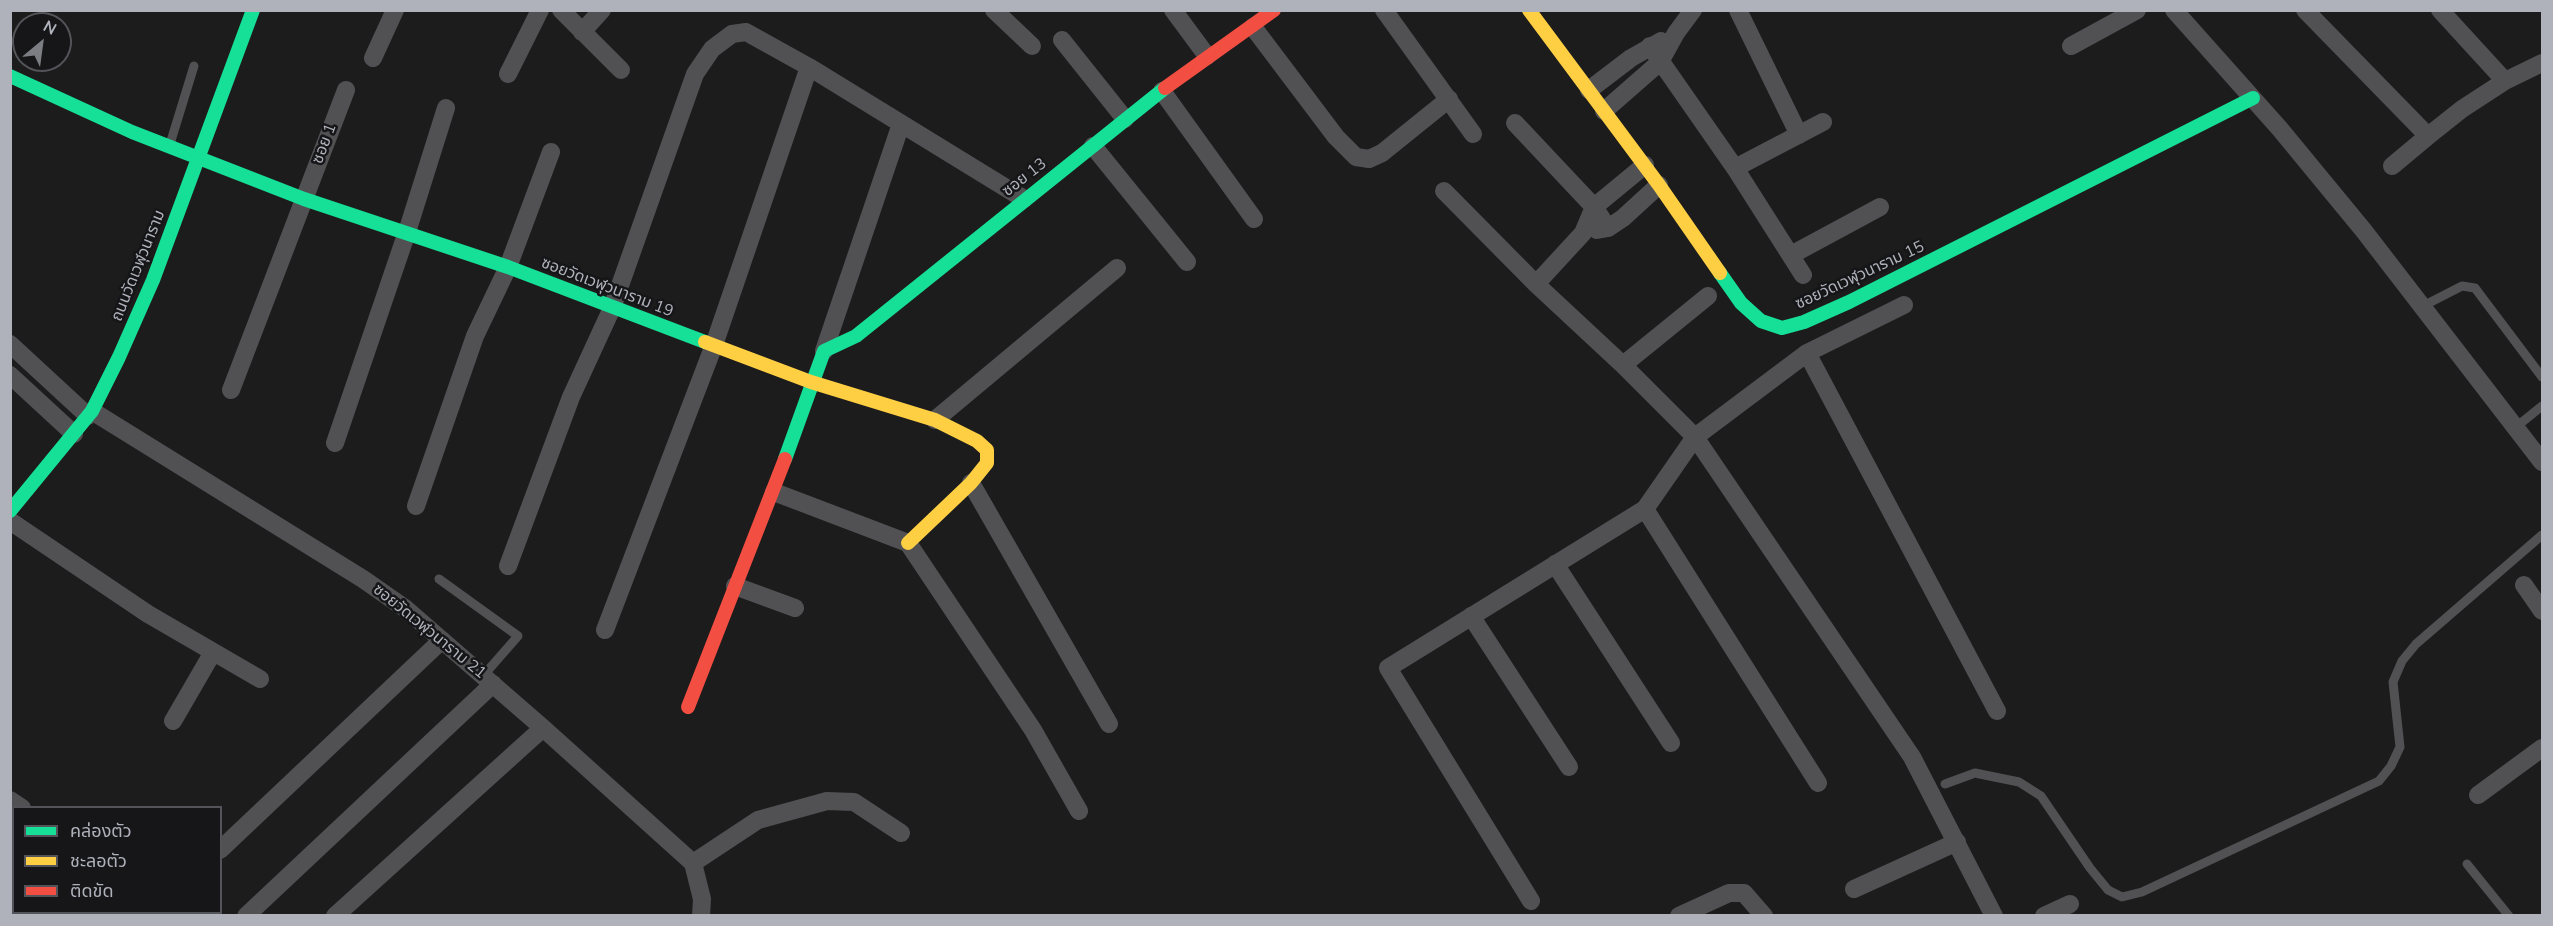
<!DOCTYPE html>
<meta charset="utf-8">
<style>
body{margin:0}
#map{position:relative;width:2553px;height:926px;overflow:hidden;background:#1c1c1c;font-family:"Nunito Sans","Noto Sans Thai",sans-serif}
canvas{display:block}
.frame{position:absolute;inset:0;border:12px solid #afb2bb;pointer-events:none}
.legend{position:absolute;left:12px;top:806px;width:210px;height:108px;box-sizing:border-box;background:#161618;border:2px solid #535459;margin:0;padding:8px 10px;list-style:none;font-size:18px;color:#afb2bb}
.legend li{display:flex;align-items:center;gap:12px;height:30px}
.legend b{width:30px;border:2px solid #535459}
.north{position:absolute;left:12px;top:12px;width:60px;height:60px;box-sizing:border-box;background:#161618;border:2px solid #535459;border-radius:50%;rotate:29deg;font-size:16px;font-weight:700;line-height:24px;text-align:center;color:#afb2bb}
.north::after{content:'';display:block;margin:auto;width:21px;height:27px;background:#7c7e83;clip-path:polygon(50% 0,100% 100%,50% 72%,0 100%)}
</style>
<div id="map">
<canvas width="2553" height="926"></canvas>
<div class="frame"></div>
<ul class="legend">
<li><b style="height:8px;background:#16e098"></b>คล่องตัว</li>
<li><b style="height:8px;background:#ffcf43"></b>ชะลอตัว</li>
<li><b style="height:8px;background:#f24e42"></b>ติดขัด</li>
</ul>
<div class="north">N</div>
</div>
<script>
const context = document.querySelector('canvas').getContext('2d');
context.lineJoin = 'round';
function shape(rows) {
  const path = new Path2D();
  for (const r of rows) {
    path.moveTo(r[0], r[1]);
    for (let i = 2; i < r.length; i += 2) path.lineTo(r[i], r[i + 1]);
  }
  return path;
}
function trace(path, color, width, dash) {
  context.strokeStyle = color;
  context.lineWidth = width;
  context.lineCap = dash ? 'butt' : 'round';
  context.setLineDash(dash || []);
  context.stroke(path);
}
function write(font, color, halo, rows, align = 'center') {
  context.font = font + ' "Nunito Sans","Noto Sans Thai",sans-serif';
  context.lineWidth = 5;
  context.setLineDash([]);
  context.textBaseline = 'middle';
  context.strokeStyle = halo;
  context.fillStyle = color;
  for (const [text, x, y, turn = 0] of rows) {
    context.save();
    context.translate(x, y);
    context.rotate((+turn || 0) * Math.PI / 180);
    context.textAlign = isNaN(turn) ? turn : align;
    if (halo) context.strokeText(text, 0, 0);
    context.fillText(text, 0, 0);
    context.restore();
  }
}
trace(shape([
 [170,144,194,66],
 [2423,306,2462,286,2475,288,2542,377],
 [2516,427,2542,406],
 [439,579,518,636,483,676],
 [1945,784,1975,773,2019,782,2041,796,2090,868,2108,890,2122,897,2142,892,2379,781,2391,766,2400,747,2393,682,2402,661,2416,644,2542,535],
 [2467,864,2509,916]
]), '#515154', 9);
trace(shape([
 [561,10,621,70],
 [994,10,1032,46],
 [1173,10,1207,56],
 [1384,10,1473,134],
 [1738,10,1799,135],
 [2174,10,2280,129,2364,231,2542,462],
 [2305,10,2428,136,2462,109,2505,81,2542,63],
 [2440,10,2505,81],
 [1253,27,1336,137,1356,157,1369,159,1382,153,1449,99],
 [582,32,602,10],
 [1062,40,1125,119],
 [1650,46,1735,168,1803,275],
 [2071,46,2137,10],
 [373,58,395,10],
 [508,74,540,10],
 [1589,90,1631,58,1661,41],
 [1162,91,1254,219],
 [1604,111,1660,62,1676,33,1693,10],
 [1515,123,1594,207,1608,228],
 [1093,146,1187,262],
 [2392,166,2428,136],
 [1735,168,1823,122],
 [1444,191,1536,284,1623,365,1695,437,1912,757,1994,916],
 [1597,230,1608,228,1623,218,1659,185],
 [1791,255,1880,207],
 [1536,284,1583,233,1594,207,1645,165],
 [10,344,88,416],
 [824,351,901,124],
 [1807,353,1997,711],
 [1623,365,1708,296],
 [10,375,74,434],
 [231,390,346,90],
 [92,411,363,579,406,609,543,728,693,863,702,899,701,916],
 [935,420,1117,268],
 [335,443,407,232,446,108],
 [971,483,1109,724],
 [774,492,908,543,1033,730,1079,811],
 [416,506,475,336,508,267,551,152],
 [10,521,148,614,260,679],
 [1555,564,1671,743],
 [508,566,571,397,612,308,695,74,712,49,732,34,746,32,809,67,1024,199],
 [2524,585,2542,611],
 [735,586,795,608],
 [1471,616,1569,767],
 [605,630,714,345,809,67],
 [173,721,213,652],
 [1818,783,1645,509,1695,437,1807,353,1904,305],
 [2478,795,2542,748],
 [10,800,22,808],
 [220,850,442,640],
 [693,863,758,820,827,801,854,802,901,833],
 [1854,889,1957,842],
 [1531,901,1388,668,1645,509],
 [10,903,14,905],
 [25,912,30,916],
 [151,916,155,912],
 [246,916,493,684],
 [335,916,543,728],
 [1679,916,1729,893,1744,893,1764,916],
 [2044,916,2070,904]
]), '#515154', 18);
trace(shape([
 [10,76,132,132,304,199,508,267,705,342],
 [1720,273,1741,303,1761,321,1782,328,1804,322,1849,302,2253,98],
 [785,459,824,351,856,336,1165,88],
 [10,511,92,411,119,357,153,280,253,10]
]), '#16e098', 14);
trace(shape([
 [1529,10,1659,185,1720,273],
 [705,342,811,382,935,420,977,441,987,450,987,463,971,483,908,543]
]), '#ffcf43', 14);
trace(shape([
 [1165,88,1274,10],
 [688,707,785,459]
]), '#f24e42', 14);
write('16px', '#afb2bb', '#161618', [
 ["ซอย 1",325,144,-69],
 ["ซอย 13",1025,178,-38],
 ["ถนนวัดเวฬุวนาราม",139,266,-68],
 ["ซอยวัดเวฬุวนาราม 15",1860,276,-25],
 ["ซอยวัดเวฬุวนาราม 19",607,288,21],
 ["ซอยวัดเวฬุวนาราม 21",429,632,39]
]);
</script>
